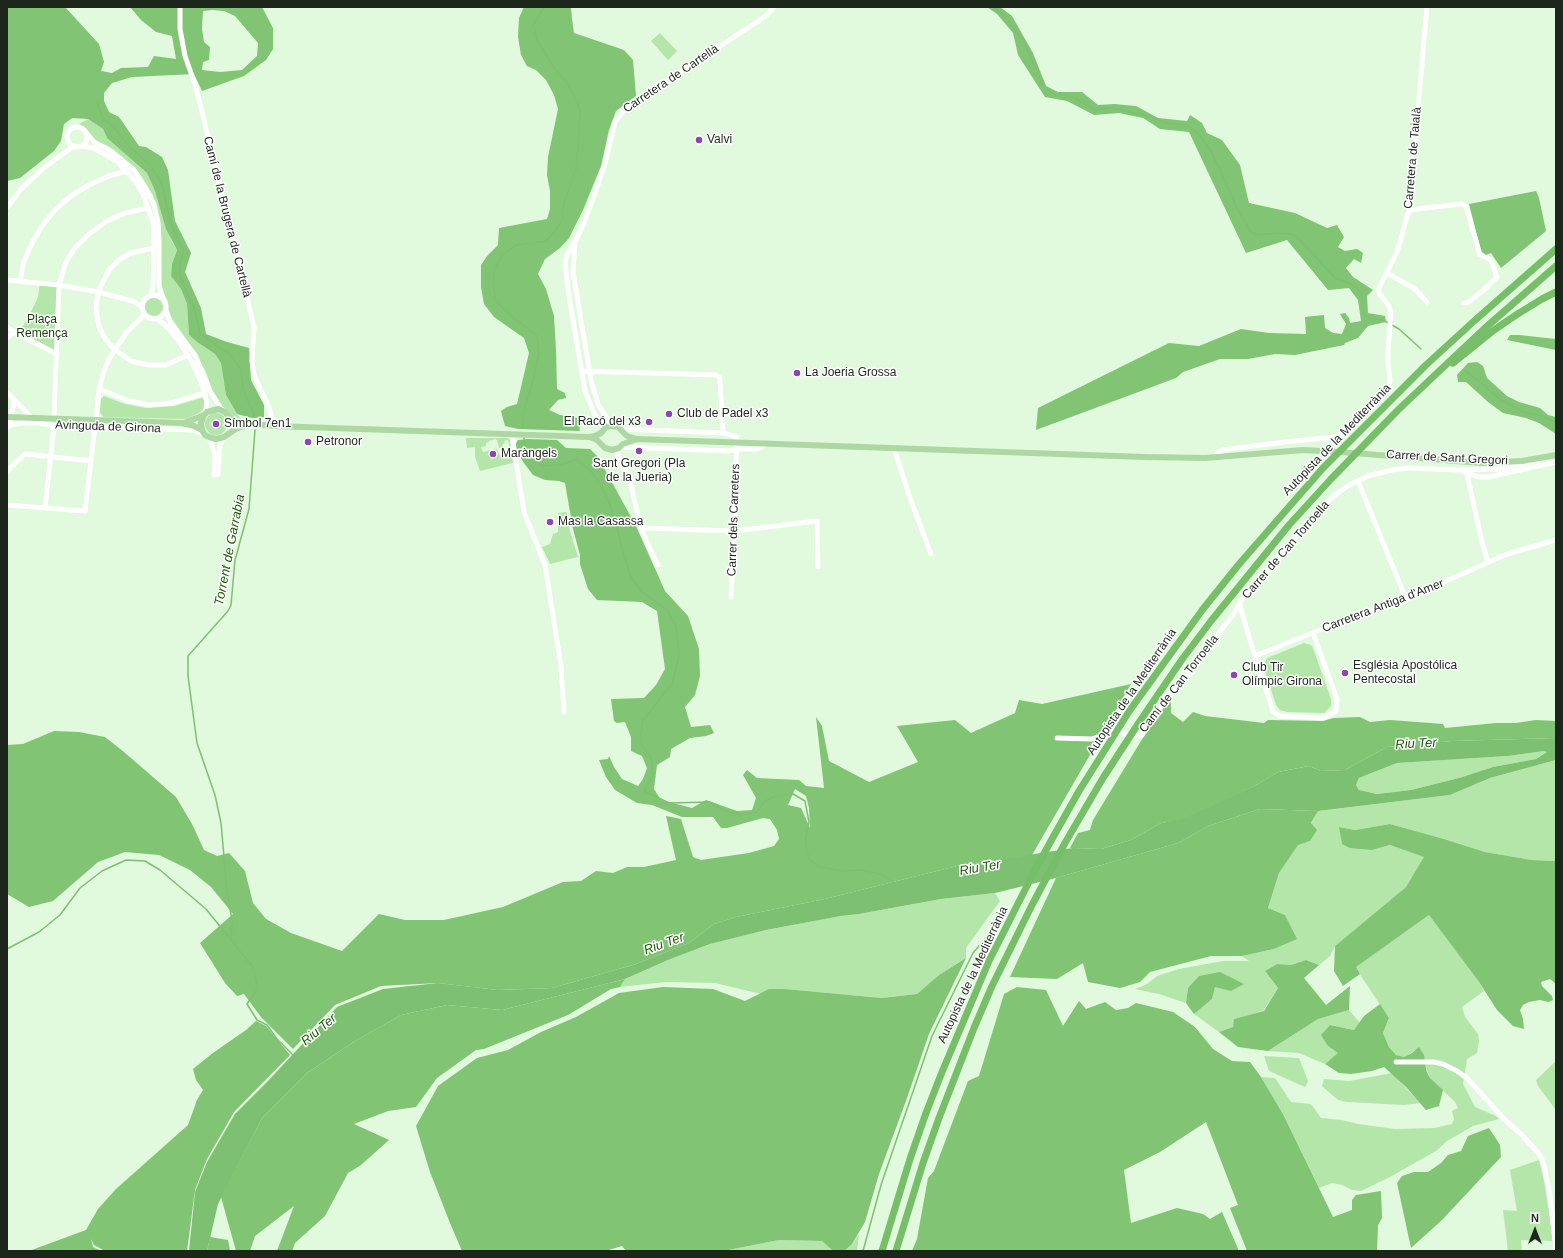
<!DOCTYPE html>
<meta charset="utf-8">
<style>
body{margin:0}
#map{position:relative;width:1563px;height:1258px;overflow:hidden;background:#e1f9dc;font-family:Arial,sans-serif}
canvas{display:block}
.frame{position:absolute;inset:0;border:8px solid #1d261b;pointer-events:none}
.north{position:absolute;left:1515px;top:1210px;width:40px;height:40px;-webkit-text-stroke:3px #fff;paint-order:stroke;rotate:0deg;font-size:11px;font-weight:700;line-height:16px;text-align:center;color:#1d261b}
.north::after{content:'';display:block;margin:auto;width:14px;height:18px;background:#1d261b;clip-path:polygon(50% 0,100% 100%,50% 72%,0 100%)}
</style>
<div id="map">
<canvas width="1563" height="1258"></canvas>
<div class="frame"></div>
<div class="north">N</div>
</div>
<script>
const context = document.querySelector('canvas').getContext('2d');
context.lineJoin = 'round';
function paint(path, color) {
  context.fillStyle = color;
  context.fill(path, 'evenodd');
}
function shape(rows) {
  const path = new Path2D();
  for (const r of rows) {
    if (r.length === 3) {
      path.moveTo(r[0] + r[2], r[1]);
      path.arc(r[0], r[1], r[2], 0, 2 * Math.PI);
      continue;
    }
    path.moveTo(r[0], r[1]);
    for (let i = 2; i < r.length; i += 2) path.lineTo(r[i], r[i + 1]);
  }
  return path;
}
function trace(path, color, width, dash) {
  context.strokeStyle = color;
  context.lineWidth = width;
  context.lineCap = dash ? 'butt' : 'round';
  context.setLineDash(dash || []);
  context.stroke(path);
}
function write(font, color, halo, rows, align = 'center') {
  context.font = font + ' Arial,sans-serif';
  context.lineWidth = 3;
  context.setLineDash([]);
  context.textBaseline = 'middle';
  context.strokeStyle = halo;
  context.fillStyle = color;
  for (const [text, x, y, turn = 0] of rows) {
    context.save();
    context.translate(x, y);
    context.rotate((+turn || 0) * Math.PI / 180);
    context.textAlign = isNaN(turn) ? turn : align;
    if (halo) context.strokeText(text, 0, 0);
    context.fillText(text, 0, 0);
    context.restore();
  }
}
paint(shape([
 [660,33,677,51,668,60,651,41],
 [88,119,103,129,107,138,147,173,155,191,172,242,177,250,172,264,171,275,181,289,187,304,189,335,197,342,215,354,221,363,226,395,237,414,244,423,235,420,227,410,221,406,214,395,206,372,195,352,169,314,168,302,163,291,161,283,161,226,153,195,140,174,132,165,113,149,94,139,85,128,79,124],
 [40,283,59,285,57,354,14,332,22,328,30,314,38,297],
 [154,307,9],
 [104,396,125,404,146,408,175,406,201,398,204,399,205,402,203,409,199,413,186,419,103,417,100,412,101,399],
 [216,424,11],
 [466,438,508,438,510,440,513,463,480,471,475,457,475,447,467,448],
 [495,439,497,440,499,448,503,447,502,444,505,443,504,441,508,440,511,452,504,454,504,456,501,457,497,449,483,452,481,447,486,446,486,443,489,442,489,441],
 [567,512,570,531,578,557,550,564,542,547,550,544,553,534,558,532,558,513],
 [1304,643,1311,645,1313,648,1331,699,1331,706,1324,713,1287,712,1280,710,1276,705,1264,668,1264,664,1267,658],
 [1544,751,1547,752,1536,759,1493,767,1459,778,1411,790,1377,794,1359,790,1356,785,1359,778,1397,763,1508,756],
 [1556,760,1556,861,1532,860,1485,852,1444,839,1390,824,1355,830,1340,827,1342,844,1372,850,1390,845,1425,857,1406,887,1335,946,1330,956,1319,965,1306,960,1291,965,1277,964,1265,971,1278,988,1263,1011,1235,1019,1233,1027,1219,1032,1194,1014,1212,999,1215,987,1243,984,1188,988,1186,1003,1159,994,1135,989,1147,984,1157,976,1179,969,1223,961,1249,961,1242,956,1274,949,1296,939,1285,915,1268,908,1279,873,1298,844,1310,841,1311,824,1318,811,1450,795,1490,778],
 [995,893,1000,901,966,948,966,958,939,975,917,994,882,998,785,989,770,989,761,994,715,983,666,982,620,987,625,979,668,960,710,944,766,930,841,916,859,914,941,899],
 [1429,915,1479,982,1484,991,1462,1007,1465,1017,1478,1034,1479,1041,1477,1053,1467,1059,1463,1084,1475,1107,1496,1116,1499,1119,1473,1126,1447,1141,1436,1151,1388,1178,1361,1191,1352,1190,1342,1185,1332,1183,1319,1188,1283,1114,1261,1077,1275,1078,1291,1102,1311,1104,1321,1118,1342,1120,1358,1124,1395,1129,1434,1128,1452,1124,1454,1119,1452,1111,1458,1108,1455,1102,1430,1078,1419,1048,1404,1057,1396,1055,1389,1047,1383,1033,1389,1018,1355,967],
 [1349,1010,1360,1023,1354,1030,1330,1025,1328,1046,1339,1053,1325,1064,1299,1053,1268,1051,1318,1019],
 [1264,1056,1299,1058,1308,1081,1305,1087,1269,1071],
 [1556,1061,1556,1110,1538,1086,1536,1080],
 [1392,1073,1420,1103,1404,1105,1347,1102,1338,1100,1322,1086,1324,1079,1349,1081],
 [1539,1160,1545,1186,1553,1241,1521,1240,1522,1251,1508,1251,1503,1210,1517,1211,1510,1170],
 [859,1234,857,1251,723,1251,779,1240,822,1241,832,1250,852,1244]
]), '#b4e6aa');
paint(shape([
 [7,7,65,7,99,44,104,62,101,71,112,73,121,68,148,67,154,56,176,59,172,36,156,32,141,20,130,7,262,7,273,28,273,49,266,60,244,76,202,91,194,74,132,77,112,83,104,93,104,101,109,112,119,117,139,146,146,147,162,157,168,170,175,221,191,253,185,272,201,308,206,334,227,342,249,348,251,380,264,405,264,417,252,418,237,414,226,395,221,363,215,354,197,342,189,335,187,304,181,289,171,276,172,264,177,250,166,229,155,191,147,173,107,138,103,129,88,119,72,118,64,124,61,141,54,151,20,178,7,181],
 [212,10,224,11,235,16,258,43,257,56,242,70,220,72,202,70,203,62,209,60,210,47,204,42,202,29,203,11],
 [524,7,571,7,572,19,574,33,624,50,633,60,636,96,616,111,609,130,601,166,583,210,569,238,560,248,545,259,538,274,546,289,554,316,556,349,557,389,565,393,566,398,558,400,549,410,560,415,578,418,580,431,518,429,505,426,501,411,507,407,517,404,529,353,524,338,494,317,484,304,481,287,481,265,487,256,498,245,499,228,547,219,550,209,550,191,547,175,548,157,558,109,554,95,546,80,536,70,527,66,521,55,518,37,519,18],
 [987,7,1000,7,1012,16,1033,53,1046,86,1058,92,1082,92,1098,105,1114,104,1136,106,1158,118,1187,121,1190,115,1202,123,1207,133,1222,140,1240,165,1249,203,1295,213,1327,228,1337,225,1344,237,1338,247,1345,251,1357,249,1363,253,1361,263,1354,259,1346,268,1353,277,1373,290,1367,296,1368,313,1385,316,1386,322,1368,326,1358,338,1345,343,1344,345,1295,355,1275,354,1248,359,1220,359,1183,372,1176,378,1036,430,1038,408,1169,343,1199,346,1241,329,1269,333,1306,334,1305,317,1324,315,1325,328,1333,333,1342,334,1346,324,1340,314,1345,313,1349,318,1350,323,1361,321,1358,300,1349,288,1328,290,1287,240,1246,253,1189,132,1160,129,1143,118,1119,113,1094,115,1067,101,1045,97,1018,55,1013,33,997,14],
 [1536,191,1539,198,1546,231,1501,268,1491,253,1486,255,1481,251,1469,204],
 [1510,335,1519,335,1556,339,1556,350,1507,340],
 [1477,362,1483,366,1487,378,1507,396,1519,402,1540,408,1548,415,1556,417,1556,434,1539,423,1526,418,1503,413,1488,402,1466,382,1458,382,1457,375,1468,363],
 [528,439,557,440,566,448,590,449,598,457,636,526,665,591,688,616,699,649,700,676,695,695,685,707,691,727,710,725,714,733,706,736,690,738,671,749,670,757,657,765,654,789,661,800,692,808,706,800,737,811,752,810,756,798,743,775,747,770,757,778,799,780,806,786,824,788,816,717,822,726,829,761,869,782,918,762,897,726,955,720,971,733,1015,713,1019,700,1042,704,1131,684,1032,855,957,866,825,899,736,917,714,924,689,943,636,964,552,988,498,990,438,983,381,986,335,1005,293,1049,261,1017,244,994,237,996,225,983,200,943,233,914,211,887,190,870,159,855,125,852,98,862,53,901,29,907,7,894,7,745,23,744,54,731,79,732,105,737,124,752,176,797,192,824,204,850,217,856,229,853,245,871,253,903,266,919,291,933,342,951,379,914,405,920,444,920,503,907,563,882,581,881,596,871,613,873,627,867,644,867,676,860,666,816,681,819,693,857,701,860,749,853,774,846,779,839,777,830,770,819,763,818,727,828,721,828,713,817,682,817,652,805,637,803,615,790,606,777,599,760,608,759,609,756,614,767,622,779,638,786,643,779,647,768,642,756,631,751,631,737,625,722,617,723,614,721,611,699,644,698,656,685,665,669,657,611,642,602,597,600,588,589,580,564,580,555,573,529,565,483,559,481,545,480,533,475,524,463,514,447,518,440],
 [795,789,806,796,809,808,810,828,801,808,788,805],
 [1171,695,1171,713,1183,722,1193,712,1205,716,1264,723,1268,720,1322,721,1334,718,1360,717,1370,722,1390,720,1443,724,1445,728,1496,723,1516,723,1536,720,1556,721,1556,738,1452,741,1387,747,1345,770,1321,771,1309,766,1278,772,1258,784,1183,820,1161,823,1131,840,1101,849,1070,848,1078,833,1090,830,1093,820,1161,708],
 [1260,809,1318,811,1311,823,1317,830,1310,841,1298,845,1279,873,1268,908,1285,915,1297,939,1274,949,1242,956,1211,956,1150,972,1140,982,1120,988,1088,982,1083,963,1057,979,1010,977,1056,878,1178,843,1208,826],
 [1390,824,1444,839,1485,852,1532,860,1556,861,1556,984,1550,979,1541,982,1542,986,1552,996,1553,1000,1548,1002,1540,1000,1529,1002,1523,1005,1520,1010,1523,1019,1524,1029,1513,1026,1497,1010,1479,982,1429,915,1356,967,1360,974,1343,986,1334,971,1335,946,1406,887,1424,857,1390,845,1372,850,1350,848,1342,844,1339,827,1355,830],
 [966,958,929,1034,907,1098,879,1174,865,1222,852,1244,844,1251,832,1250,822,1241,779,1240,723,1251,626,1251,622,1246,605,1251,462,1251,450,1223,430,1172,416,1126,438,1086,477,1058,508,1050,541,1032,576,1017,619,993,663,987,713,989,745,1001,769,989,785,989,882,998,917,994,939,975],
 [1306,960,1319,965,1304,978,1326,1005,1350,986,1349,1010,1318,1019,1268,1051,1238,1047,1219,1032,1233,1027,1234,1019,1264,1011,1278,988,1265,971,1277,964,1291,965],
 [1220,972,1244,984,1231,991,1215,987,1212,999,1194,1014,1186,1003,1188,988,1199,976],
 [625,979,620,987,611,989,568,1015,484,1049,476,1050,437,1078,416,1107,388,1111,354,1124,389,1140,361,1165,348,1173,325,1216,295,1243,292,1251,277,1251,294,1206,255,1236,250,1251,236,1251,221,1197,262,1118,307,1073,355,1041,401,1015,447,1005,502,1010],
 [1017,987,1046,990,1063,1026,1079,1001,1086,1009,1105,1002,1116,1010,1128,1008,1136,1003,1173,1012,1195,1027,1213,1049,1232,1061,1250,1062,1261,1077,1283,1114,1333,1217,1352,1210,1352,1200,1356,1195,1381,1191,1382,1218,1378,1225,1377,1251,1247,1251,1230,1208,1238,1205,1206,1122,1160,1152,1124,1170,1131,1223,1177,1208,1203,1214,1210,1219,1222,1212,1239,1251,912,1251,917,1239,928,1178,934,1171,968,1081,979,1076,1004,994],
 [1380,1004,1389,1018,1383,1033,1389,1047,1396,1055,1404,1057,1412,1053,1419,1047,1424,1055,1426,1070,1430,1078,1443,1090,1439,1106,1426,1110,1406,1087,1384,1067,1372,1071,1351,1074,1339,1073,1325,1064,1338,1053,1328,1046,1321,1035,1330,1025,1354,1030,1364,1016],
 [256,1021,266,1026,290,1055,234,1112,207,1159,195,1190,187,1251,105,1251,94,1245,91,1239,93,1247,101,1251,29,1251,86,1230,98,1209,116,1189,188,1125,197,1100,203,1090,196,1080,193,1069,213,1053,246,1030],
 [1489,1128,1500,1145,1501,1157,1442,1220,1411,1248,1397,1183,1402,1176,1414,1172,1428,1172,1441,1163,1448,1155,1461,1151,1468,1136],
 [210,1237,228,1240,230,1251,207,1251]
]), '#81c474');
paint(shape([
 [1556,738,1556,760,1490,778,1450,795,1318,811,1260,809,1208,826,1178,843,1056,878,995,893,941,899,859,914,841,916,766,930,710,944,668,960,625,979,502,1010,447,1005,401,1015,355,1041,307,1073,262,1118,218,1204,207,1251,189,1251,195,1192,207,1162,235,1114,268,1081,337,1007,383,989,438,983,498,990,552,988,636,964,689,943,714,924,736,917,825,899,957,866,1073,848,1101,849,1131,840,1161,823,1183,819,1258,784,1278,772,1309,766,1321,771,1345,770,1387,747,1452,741],
 [1544,751,1547,752,1536,759,1493,767,1459,778,1411,790,1377,794,1359,790,1356,785,1359,778,1397,763,1508,756]
]), '#7ec071');
trace(shape([
 [994,7,1006,17,1025,44,1043,85,1051,93,1075,98,1096,110,1111,108,1148,116,1168,123,1189,126,1200,136,1211,151,1239,212,1251,232,1259,235,1276,233,1292,234,1299,239,1335,278,1350,283,1361,292,1364,315,1370,318,1383,320,1399,329,1421,349],
 [97,102,103,118,115,128,128,145,152,167,162,185,171,224,184,252,180,264,180,276,194,308,200,333,213,343,231,355,241,370,244,392,255,417],
 [1465,370,1500,399,1523,412,1543,416,1556,423],
 [523,428,523,415,533,381,539,353,537,336,515,319,496,302,493,282,495,267,503,255,516,245,546,241,561,223,564,203,576,170,579,135,580,108,566,81,556,71,536,38,534,24,544,7],
 [524,438,525,446,535,461,543,466,564,464,576,459,589,469,600,483,612,510,629,573,641,591,668,611,676,627,679,656,672,684,643,720,640,742,651,758,653,775,644,791,669,803,710,802,723,810,742,815,757,812,765,801,778,795,793,794,805,801,809,822,805,843,809,859,820,867,843,871,860,870,881,874,894,883],
 [231,941,232,920,227,891,221,823,215,795,197,743,188,676,188,656,228,611,231,605,235,560,249,509,255,430],
 [7,949,39,932,60,915,80,888,102,871,126,860,145,861,160,870,206,909,252,966,258,988,247,1004,257,1020,267,1025,277,1039,293,1055],
 [863,1251,881,1185,932,1036,973,953,991,932]
]), '#7ec071', 1.5);
trace(shape([
 [180,7,180,29,185,56,196,87,254,327,252,361,254,375,269,407,274,426],
 [77,137,10],
 [85,131,95,143,106,148,134,170,143,184,154,204,158,222,159,242,159,285,163,299],
 [81,146,94,148,118,162,135,181,143,194,153,222,154,241,153,286,151,295],
 [7,208,21,189,45,167,74,146],
 [1409,210,1461,204,1466,206,1480,255,1491,260,1497,277,1487,287,1469,302,1464,303],
 [575,242,573,272,591,380,598,404,612,426],
 [154,248,131,253,119,260,109,270,98,292,96,309,99,327,106,340,115,350,131,361,148,365,166,365,188,355],
 [1387,273,1415,289,1427,302],
 [7,280,59,285,98,292,133,301,142,307],
 [20,281,24,261,32,243,42,226,55,210,71,196,89,185,109,176,127,171],
 [154,307,12],
 [166,310,171,324,195,355,210,391,222,410],
 [158,319,167,327,178,340,192,362,202,384,206,399,207,404,205,413],
 [7,327,14,332,57,354],
 [7,338,14,332],
 [582,371,716,375,720,378,723,433],
 [99,389,129,401,150,405,172,403,205,393],
 [7,392,32,418],
 [54,418,59,285,66,262,75,248,89,234,107,221,125,213,148,208],
 [96,420,99,389,104,371,109,359,127,332,144,315],
 [10,425,21,423,39,423,54,426,95,426,193,430,205,435],
 [7,428,10,425,11,417,14,403,13,399],
 [604,429,594,413,585,391,568,290,565,263,567,255,575,242,584,223,594,196,605,164,615,122,624,110,635,102,766,16,774,7],
 [620,429,723,433,737,437,731,597],
 [513,434,513,442,524,512,545,565,561,666,564,712],
 [209,437,215,455,214,475,218,474,220,445,224,437],
 [620,447,729,451,736,449,758,449,765,444],
 [619,448,618,454,620,460,630,481,641,528,649,547,658,565],
 [894,448,909,495,931,554],
 [1214,457,1222,450,1285,442,1335,437,1342,434,1384,394,1388,388,1390,381,1388,363,1388,351,1391,312,1389,306,1379,293,1379,288,1397,252,1409,210,1427,7],
 [1459,470,1478,477,1489,477,1556,462],
 [7,471,25,454,91,461],
 [1467,474,1482,542,1487,559,1489,561],
 [1358,481,1406,599],
 [7,505,85,511,95,426],
 [45,508,54,426],
 [641,528,734,531,817,521,818,567],
 [1313,633,1337,699,1336,711,1324,718,1279,716,1273,711,1250,640,1240,606,1240,602,1325,504,1336,494,1351,484,1368,476,1392,470,1407,468,1458,470,1500,469,1539,460],
 [1255,656,1332,625,1406,599,1507,554,1556,540],
 [1057,738,1092,739,1114,731,1133,736,1142,735,1170,694,1188,676,1193,667,1235,612,1240,603],
 [1396,1062,1434,1062,1443,1064,1457,1071,1468,1079,1505,1120,1521,1134,1540,1155,1544,1165,1550,1195,1556,1250]
]), '#fff', 5);
trace(shape([
 [7,417,182,423,194,426,202,430],
 [184,423,204,415],
 [248,425,237,428,224,437,216,439,209,437,205,435,202,430,201,423,204,415,207,412,218,409,225,412,230,418,240,423,274,426,589,437,595,436,601,433,606,427,612,426,618,427,627,436,637,439,1144,457,1205,458,1303,450,1340,452,1482,463,1522,461,1556,455],
 [590,437,597,440,605,448,612,450,619,448,623,444,637,439]
]), '#add8a4', 6);
trace(shape([
 [1453,363,1494,330,1516,315,1542,299,1556,292],
 [882,1251,910,1159,926,1113,942,1072,989,961,1035,870,1052,839,1079,791,1130,710,1203,609,1240,563,1323,468,1426,365,1473,322,1556,249],
 [896,1251,923,1163,939,1118,974,1028,992,986,1032,905,1065,843,1103,778,1140,721,1183,658,1211,621,1289,525,1331,479,1398,410,1435,375,1484,329,1556,266]
]), '#76be68', 7);
for (const [x, y, r, color] of [
 [699,140,4,"#8d44b7"],
 [797,373,4,"#8d44b7"],
 [669,414,4,"#8d44b7"],
 [649,422,4,"#8d44b7"],
 [216,424,4,"#8d44b7"],
 [308,442,4,"#8d44b7"],
 [639,451,4,"#8d44b7"],
 [493,454,4,"#8d44b7"],
 [550,522,4,"#8d44b7"],
 [1345,673,4,"#8d44b7"],
 [1234,675,4,"#8d44b7"]
]) {
  const dot = new Path2D();
  dot.arc(x, y, r, 0, 2 * Math.PI);
  context.fillStyle = color;
  context.fill(dot);
  trace(dot, '#fff', 1.5);
}
write('12px', '#1d261b', '#fff', [
 ["Carretera de Cartellà",671,79,-34],
 ["Carretera de Taialà",1413,158,-85],
 ["Camí de la Brugera de Cartellà",227,217,76],
 ["Avinguda de Girona",108,427,2],
 ["Autopista de la Mediterrània",1337,440,-46],
 ["Carrer de Sant Gregori",1447,458,3],
 ["Carrer dels Carreters",734,520,-88],
 ["Carrer de Can Torroella",1286,550,-49],
 ["Carretera Antiga d'Amer",1383,606,-21],
 ["Camí de Can Torroella",1179,684,-52],
 ["Autopista de la Mediterrània",1132,692,-56],
 ["Autopista de la Mediterrània",973,975,-65]
]);
write('12px', '#1d261b', '#fff', [
 ["Valvi",707,140],
 ["La Joeria Grossa",805,373],
 ["Club de Padel x3",677,414],
 ["El Racó del x3",641,422,"right"],
 ["Símbol 7en1",224,424],
 ["Petronor",316,442],
 ["Maràngels",501,454],
 ["Sant Gregori (Pla",639,464,"center"],
 ["de la Jueria)",639,478,"center"],
 ["Mas la Casassa",558,522],
 ["Església Apostólica",1353,666],
 ["Pentecostal",1353,680],
 ["Club Tir",1242,668],
 ["Olímpic Girona",1242,682]
], 'left');
write('12px', '#133f08', '#fff', [
 ["Plaça",42,320],
 ["Remença",42,334]
]);
write('italic 13px', '#1a5a07', '#fff', [
 ["Torrent de Garrabia",230,550,-79],
 ["Riu Ter",1416,744,-3],
 ["Riu Ter",980,868,-10],
 ["Riu Ter",664,944,-20],
 ["Riu Ter",319,1030,-40]
]);
</script>
